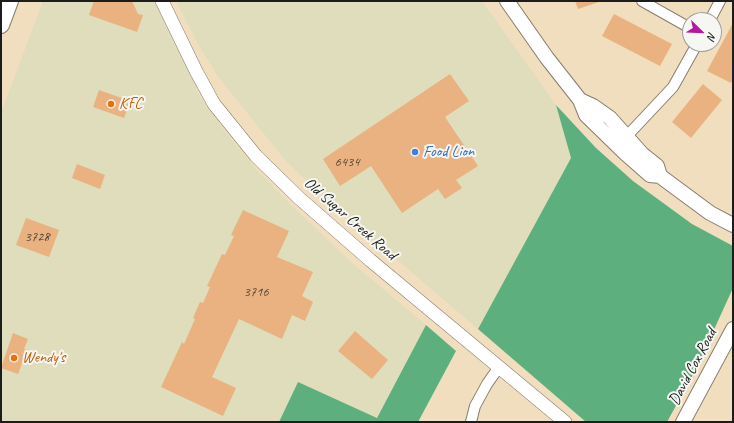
<!DOCTYPE html>
<style>
body{margin:0}
#map{position:relative;width:734px;height:423px;overflow:hidden;background:#f0debf;font-family:Caveat,sans-serif}
canvas{display:block}
.frame{position:absolute;inset:0;border:2px solid #1c1c1c;pointer-events:none}
.north{position:absolute;left:682px;top:12px;width:40px;height:40px;box-sizing:border-box;background:#f6f6f2;border:1px solid #9f9f9c;border-radius:50%;rotate:113deg;font-size:11px;font-weight:700;line-height:16px;text-align:center;color:#1c1c1c}
.north::after{content:'';display:block;margin:auto;width:14px;height:18px;background:#b5179e;clip-path:polygon(50% 0,100% 100%,50% 72%,0 100%)}
</style>
<div id="map">
<canvas width="734" height="423"></canvas>
<div class="frame"></div>
<div class="north">N</div>
</div>
<script>
const context = document.querySelector('canvas').getContext('2d');
context.lineJoin = 'round';
function paint(path, color) {
  context.fillStyle = color;
  context.fill(path, 'evenodd');
}
function shape(rows) {
  const path = new Path2D();
  for (const r of rows) {
    path.moveTo(r[0], r[1]);
    for (let i = 2; i < r.length; i += 2) path.lineTo(r[i], r[i + 1]);
  }
  return path;
}
function trace(path, color, width, dash) {
  context.strokeStyle = color;
  context.lineWidth = width;
  context.lineCap = dash ? 'butt' : 'round';
  context.setLineDash(dash || []);
  context.stroke(path);
}
function write(font, color, halo, rows, align = 'center') {
  context.font = font + ' Caveat,sans-serif';
  context.lineWidth = 4;
  context.setLineDash([]);
  context.textBaseline = 'middle';
  context.strokeStyle = halo;
  context.fillStyle = color;
  for (const [text, x, y, turn = 0] of rows) {
    context.save();
    context.translate(x, y);
    context.rotate((+turn || 0) * Math.PI / 180);
    context.textAlign = isNaN(turn) ? turn : align;
    if (halo) context.strokeText(text, 0, 0);
    context.fillText(text, 0, 0);
    context.restore();
  }
}
paint(shape([
 [43,1,155,1,199,86,195,89,223,129,254,167,288,202,352,263,426,325,377,418,298,382,279,422,1,422,1,113],
 [176,1,482,1,556,105,571,158,478,329,317,191,286,161,219,78,198,44]
]), '#dfddbb');
paint(shape([
 [556,105,596,148,633,181,692,224,733,246,733,288,696,369,667,422,586,422,478,329,571,158],
 [426,325,456,351,418,422,279,422,298,382,377,418]
]), '#5db07e');
paint(shape([
 [94,1,132,1,138,14,143,15,137,32,89,15],
 [575,1,599,1,599,2,578,9],
 [614,14,672,44,660,66,602,36],
 [733,23,733,79,731,83,707,71],
 [450,74,469,101,445,117,478,166,456,180,462,188,445,199,438,189,402,213,371,166,340,186,323,159],
 [703,84,722,100,691,138,672,122],
 [99,90,130,101,124,118,93,107],
 [77,164,105,175,100,189,72,178],
 [243,210,289,231,277,257,313,272,302,296,313,302,305,321,292,315,282,339,239,319,212,377,236,388,223,416,161,387,182,342,184,344,195,319,193,318,200,302,203,303,210,287,207,286,222,254,225,255,234,236,231,235],
 [26,218,59,230,49,257,16,245],
 [355,331,388,360,372,379,338,351],
 [13,333,28,339,24,349,27,350,18,374,1,368]
]), '#e9b280');
const minor = shape([
 [642,1,690,28],
 [710,20,720,1],
 [626,137,673,87,697,44],
 [471,422,475,406,487,384,499,367]
]);
const tertiary = shape([
 [162,1,196,71,214,104,256,156,299,198,370,260,565,422]
]);
const secondary = shape([
 [507,1,547,58,580,100,586,115,625,153,650,175,660,176,710,213,733,225],
 [580,100,593,106,610,118,642,154,657,166,660,176],
 [683,422,733,329]
]);
const primary = shape([
 [1,25,10,1]
]);
trace(minor, '#867d6e', 12);
trace(tertiary, '#867d6e', 14);
trace(secondary, '#867d6e', 16);
trace(primary, '#867d6e', 18);
trace(minor, '#fff', 10);
trace(tertiary, '#fff', 13);
trace(secondary, '#fff', 14);
trace(primary, '#fff', 16);
for (const [x, y, r, color] of [
 [111,104,4,"#e8710a"],
 [415,152,4,"#3f7fe0"],
 [14,358,4,"#e8710a"]
]) {
  const dot = new Path2D();
  dot.arc(x, y, r, 0, 2 * Math.PI);
  context.fillStyle = color;
  context.fill(dot);
  trace(dot, '#f6f6f2', 1.5);
}
write('14px', '#4f4235', null, [
 ["6434",347,162],
 ["3728",37,237],
 ["3716",256,292]
]);
write('16px', '#c56008', '#f6f6f2', [
 ["KFC",119,104],
 ["Wendy's",22,358]
], 'left');
write('16px', '#366cbe', '#f6f6f2', [
 ["Food Lion",423,152]
], 'left');
write('16px', '#1c1c1c', '#f6f6f2', [
 ["Old Sugar Creek Road",350,219,41],
 ["David Cox Road",693,367,-62]
]);
</script>
